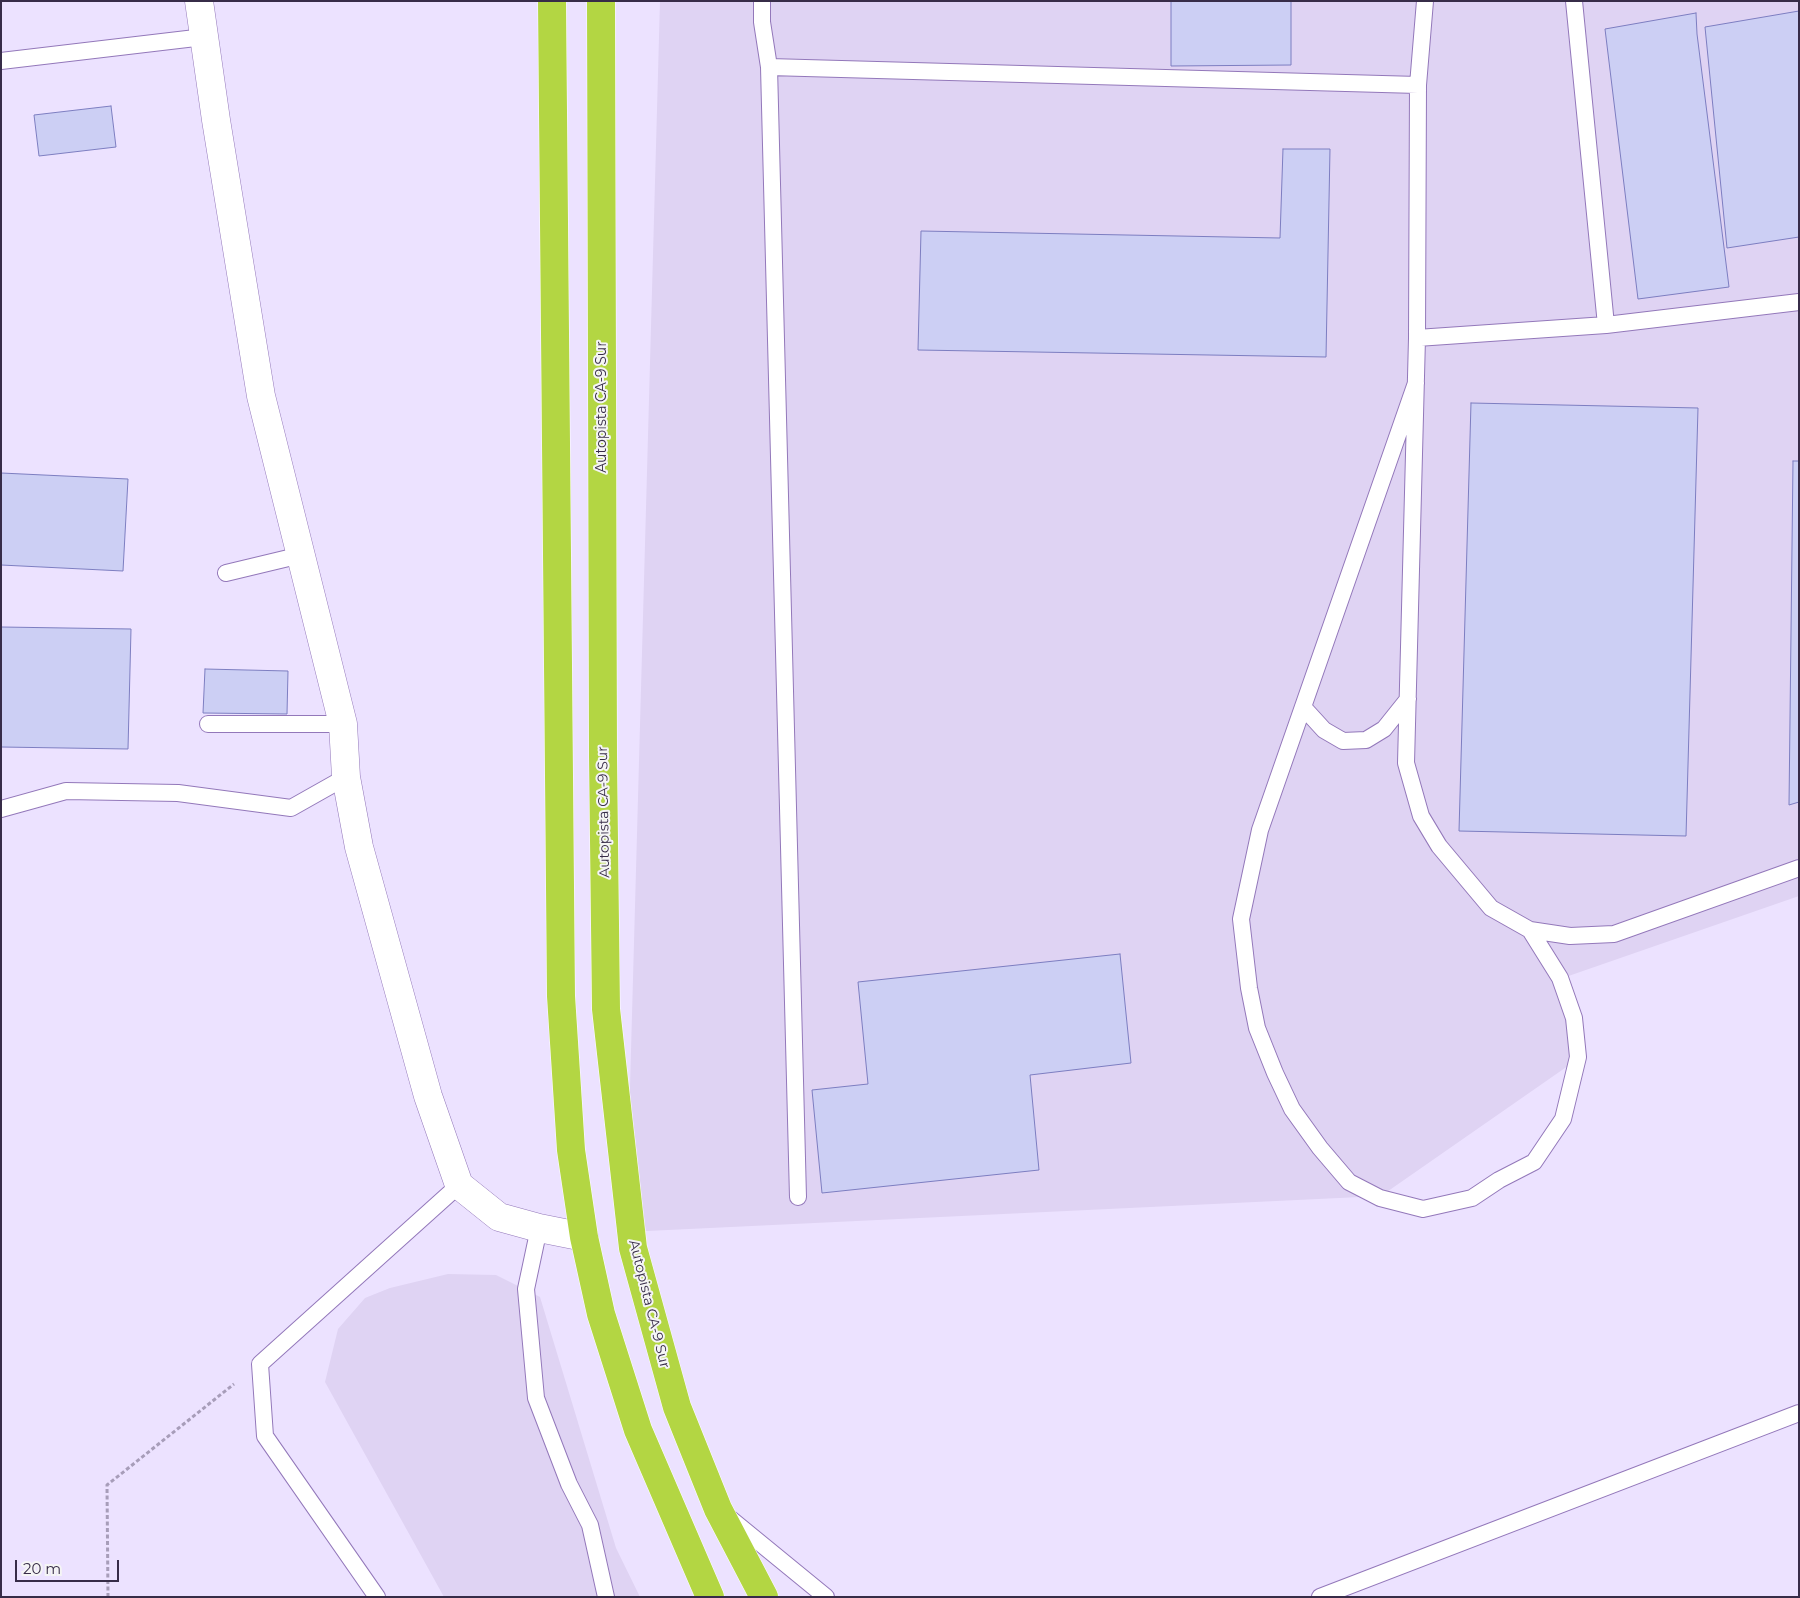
<!DOCTYPE html>
<style>
body{margin:0}
#map{position:relative;width:1800px;height:1598px;overflow:hidden;background:#ece2ff;font-family:Montserrat,sans-serif}
canvas{display:block}
.frame{position:absolute;inset:0;border:2px solid #372c48;pointer-events:none}
.scale{position:absolute;left:15px;top:1560px;width:104px;height:22px;box-sizing:border-box;border:2px solid #372c48;border-top:0;padding-left:6px;font-size:15px;line-height:18px;white-space:nowrap;color:#372c48;-webkit-text-stroke:4px #f5f5f5;paint-order:stroke}
</style>
<div id="map">
<canvas width="1800" height="1598"></canvas>
<div class="frame"></div>
<div class="scale">20 m</div>
</div>
<script>
const context = document.querySelector('canvas').getContext('2d');
context.lineJoin = 'round';
function paint(path, color) {
  context.fillStyle = color;
  context.fill(path, 'evenodd');
}
function shape(rows) {
  const path = new Path2D();
  for (const r of rows) {
    path.moveTo(r[0], r[1]);
    for (let i = 2; i < r.length; i += 2) path.lineTo(r[i], r[i + 1]);
  }
  return path;
}
function trace(path, color, width, dash) {
  context.strokeStyle = color;
  context.lineWidth = width;
  context.lineCap = dash ? 'butt' : 'round';
  context.setLineDash(dash || []);
  context.stroke(path);
}
function write(font, color, halo, rows, align = 'center') {
  context.font = font + ' Montserrat,sans-serif';
  context.lineWidth = 4;
  context.setLineDash([]);
  context.textBaseline = 'middle';
  context.strokeStyle = halo;
  context.fillStyle = color;
  for (const [text, x, y, turn = 0] of rows) {
    context.save();
    context.translate(x, y);
    context.rotate((+turn || 0) * Math.PI / 180);
    context.textAlign = isNaN(turn) ? turn : align;
    if (halo) context.strokeText(text, 0, 0);
    context.fillText(text, 0, 0);
    context.restore();
  }
}
paint(shape([
 [660,1,1799,1,1799,896,1557,980,1575,1061,1381,1196,626,1232],
 [448,1274,496,1275,540,1297,616,1548,640,1597,444,1597,325,1382,338,1329,365,1298,390,1288]
]), '#dfd3f3');
const building = shape([
 [1171,1,1291,1,1291,65,1171,66,1171,1],
 [1799,11,1799,237,1727,248,1705,27,1799,11],
 [1696,13,1697,34,1729,287,1638,299,1605,29,1696,13],
 [111,106,116,147,39,156,34,115,111,106],
 [1283,149,1330,149,1326,357,918,350,921,231,1280,238,1283,149],
 [1471,403,1698,408,1686,836,1459,831,1471,403],
 [1793,461,1799,461,1799,802,1789,805,1793,461],
 [1,473,128,479,123,571,1,565,1,473],
 [1,627,131,629,128,749,1,747,1,627],
 [205,669,288,671,287,714,203,713,205,669],
 [1120,954,1131,1063,1030,1075,1039,1170,822,1193,812,1090,868,1084,858,982,1120,954]
]);
paint(building, '#cccff4');
trace(building, '#7d7ec1', 1);
const lane = shape([
 [762,1,762,22,769,67,1418,85],
 [1425,1,1418,85,1417,338,1406,763,1421,816,1439,846,1491,908,1530,930,1570,936,1614,934,1799,868],
 [1574,1,1606,325],
 [1,61,204,37],
 [769,67,798,1197],
 [1417,338,1606,325,1799,302],
 [1416,383,1260,830,1241,919,1249,988,1257,1028,1275,1073,1292,1109,1320,1148,1349,1182,1380,1198,1423,1209,1472,1198,1499,1180,1534,1162,1563,1119,1578,1057,1574,1018,1560,978,1530,930],
 [226,573,301,555],
 [1303,707,1324,730,1343,741,1366,740,1384,729,1408,699],
 [208,724,343,724],
 [1,809,66,791,178,793,291,808,346,777],
 [539,1228,526,1289,536,1398,569,1484,590,1525,606,1597],
 [727,1516,826,1597],
 [377,1597,265,1436,260,1364,459,1185],
 [1320,1597,1799,1413]
]);
const street = shape([
 [199,1,216,120,261,396,343,724,346,777,359,847,428,1096,459,1185,499,1217,539,1228,584,1237]
]);
const highway = shape([
 [552,1,561,996,571,1150,584,1237,601,1314,638,1430,710,1597],
 [601,1,603,756,606,1009,633,1248,677,1407,718,1509,764,1597]
]);
trace(lane, '#9378ba', 18);
trace(street, '#9378ba', 29);
trace(highway, '#fff', 29);
trace(shape([
 [108,1597,107,1485,234,1384]
]), '#a79db9', 3, [4, 2.5]);
trace(lane, '#fff', 16);
trace(street, '#fff', 28);
trace(highway, '#b3d643', 28);
write('14px', '#372c48', '#f5f5f5', [
 ["Autopista CA-9 Sur",602,407,-90],
 ["Autopista CA-9 Sur",604,812,-91],
 ["Autopista CA-9 Sur",649,1304,76]
]);
</script>
